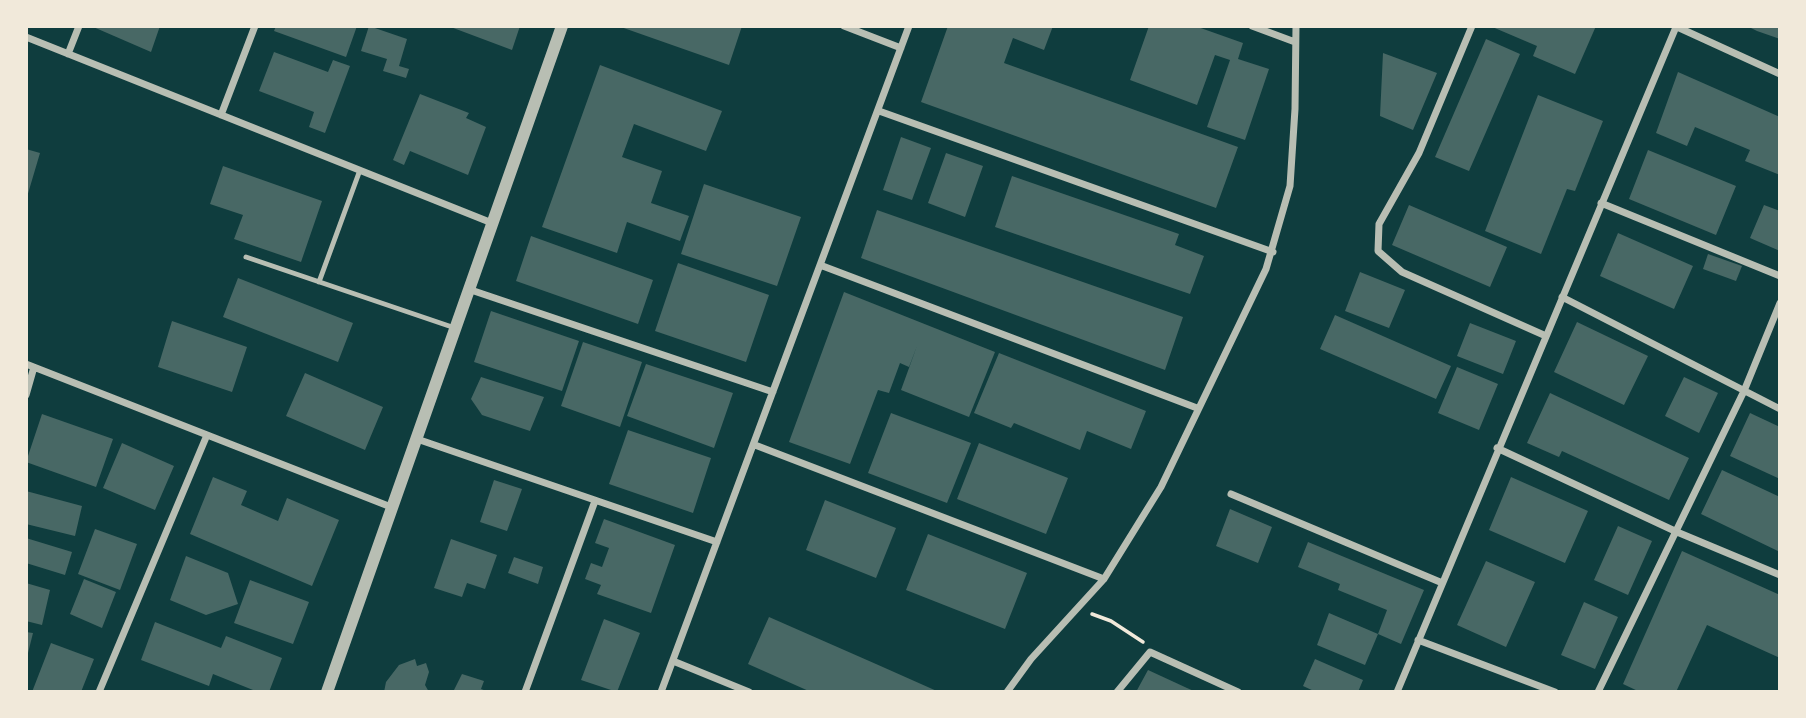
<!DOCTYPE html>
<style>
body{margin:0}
#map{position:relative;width:1806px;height:718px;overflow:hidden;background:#0f3d3e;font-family:"Fira Sans",sans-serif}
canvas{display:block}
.frame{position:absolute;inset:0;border:28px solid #f1e9da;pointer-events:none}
</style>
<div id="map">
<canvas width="1806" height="718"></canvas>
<div class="frame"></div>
</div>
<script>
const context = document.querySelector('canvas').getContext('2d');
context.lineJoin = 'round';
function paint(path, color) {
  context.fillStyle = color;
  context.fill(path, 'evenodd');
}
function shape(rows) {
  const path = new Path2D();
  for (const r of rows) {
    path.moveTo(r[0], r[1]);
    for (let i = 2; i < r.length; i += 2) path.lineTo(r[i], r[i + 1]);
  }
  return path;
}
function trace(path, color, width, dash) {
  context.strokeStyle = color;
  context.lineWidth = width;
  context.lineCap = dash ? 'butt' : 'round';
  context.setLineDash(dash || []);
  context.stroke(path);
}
paint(shape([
 [91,26,160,26,151,52],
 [276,26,357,26,346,57,274,31],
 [369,26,407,39,399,66,409,69,406,78,383,71,387,59,361,51],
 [448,26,520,26,512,50],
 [618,26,742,26,729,65],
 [948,26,1053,26,1044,50,1013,38,1004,63,1238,147,1216,208,921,102],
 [1149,26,1195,26,1243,43,1238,59,1269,69,1245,140,1207,127,1230,60,1215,55,1197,105,1130,80],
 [1490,26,1596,26,1575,74,1533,56,1537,46],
 [1747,26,1780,26,1780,39,1757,31],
 [1486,39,1520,54,1469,171,1435,157],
 [274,52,328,72,333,60,350,66,325,133,309,127,314,112,259,91],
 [1383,53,1437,73,1413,130,1380,116],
 [600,65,722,111,706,151,634,124,622,157,662,171,651,203,689,216,680,241,627,222,617,253,542,227],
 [1678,72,1780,117,1780,175,1745,161,1750,150,1695,127,1687,146,1656,133],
 [420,94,469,113,466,118,486,127,468,175,410,151,404,165,393,160],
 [1538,95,1603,121,1575,191,1567,189,1541,254,1485,231],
 [901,137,931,148,912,200,883,190],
 [26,149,40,153,27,197,26,197],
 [1648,150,1736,186,1716,235,1629,199],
 [946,153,983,166,965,217,928,203],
 [223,166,322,201,301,262,234,239,243,215,210,204],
 [1012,176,1179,234,1175,245,1204,256,1190,294,995,227],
 [704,184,801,217,777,286,681,254],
 [1409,205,1507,247,1490,287,1392,245],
 [1764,205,1780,211,1780,251,1750,238],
 [877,210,1183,317,1165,370,861,258],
 [1618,233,1693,266,1674,309,1600,276],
 [531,236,653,280,638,324,516,281],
 [1708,254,1742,266,1736,281,1703,269],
 [678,263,769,295,746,362,655,331],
 [1360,272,1405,290,1389,328,1345,311],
 [238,278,353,323,338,362,223,317],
 [844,292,995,352,969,417,901,390,917,346,909,367,900,363,889,393,878,390,850,464,789,442],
 [491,311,579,341,562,391,474,362],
 [1335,315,1451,366,1436,399,1320,349],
 [172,321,247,347,232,392,158,367],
 [1577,322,1648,356,1624,405,1554,372],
 [1470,323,1516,341,1503,374,1457,356],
 [583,342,642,362,620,427,561,406],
 [999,353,1146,411,1131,449,1087,431,1080,450,1014,423,1011,428,974,413],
 [646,364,733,393,714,448,627,416],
 [1457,367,1498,384,1479,430,1438,413],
 [305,373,383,407,365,450,286,416],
 [481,377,544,397,530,431,482,415,471,399],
 [1684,377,1718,393,1699,433,1665,416],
 [1550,393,1689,458,1669,500,1562,451,1559,457,1527,443],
 [891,413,971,443,947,503,868,473],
 [1750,413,1780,427,1780,479,1730,456],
 [42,414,113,439,96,487,26,462],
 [628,430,711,458,693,513,609,484],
 [122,443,174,466,155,510,103,488],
 [979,443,1068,478,1046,534,957,499],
 [1722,470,1780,497,1780,552,1701,514],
 [213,477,247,491,241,505,278,521,287,498,339,520,312,586,190,534],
 [1511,477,1588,511,1565,563,1489,530],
 [494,480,522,489,507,531,480,522],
 [26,491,82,506,75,536,26,524],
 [825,500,896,528,876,578,806,550],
 [1230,509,1272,527,1258,563,1216,546],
 [604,519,675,545,651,613,597,594,601,585,585,579,591,563,602,567,609,548,595,543],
 [1618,526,1652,541,1628,595,1594,580],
 [95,529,137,544,120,590,78,574],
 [928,534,1027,573,1005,629,906,590],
 [26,538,72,552,65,575,26,563],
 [451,539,497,555,485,589,467,583,462,597,434,588],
 [1308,542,1424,590,1401,644,1378,634,1365,665,1317,645,1329,613,1378,634,1387,610,1338,590,1340,584,1298,567],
 [1682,551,1780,595,1780,658,1707,625,1676,692,1640,692,1623,684],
 [186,556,228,573,238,604,206,615,170,600],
 [514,557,543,567,538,584,508,573],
 [1486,561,1535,582,1506,647,1457,625],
 [84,579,116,592,102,628,70,614],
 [250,580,309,602,293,644,234,623],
 [26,583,50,590,42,625,26,621],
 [1584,602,1618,617,1595,669,1561,655],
 [769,617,876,664,939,692,811,692,748,664],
 [604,619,640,633,617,692,581,680],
 [155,622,221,648,226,636,282,658,269,692,258,692,213,674,209,686,141,660],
 [26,632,33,633,27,657,26,657],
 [51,643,94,659,81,692,32,692],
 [415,659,417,666,426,663,429,672,425,685,429,692,384,692,386,682,399,665],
 [1315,659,1363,680,1358,692,1316,692,1303,686],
 [1148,670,1187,688,1196,692,1136,692],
 [462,674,484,681,481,689,489,692,453,692]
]), '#486865');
trace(shape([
 [1092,614,1111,621,1143,642]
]), '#f1e9da', 3.5);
trace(shape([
 [246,257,455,328],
 [319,282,360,170]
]), '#b8beb3', 5);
trace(shape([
 [844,26,901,48],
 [1252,26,1295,42],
 [1472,26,1419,153,1379,224,1378,251,1402,272,1546,336],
 [1675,26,1780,74],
 [26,37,492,223],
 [68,54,79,26],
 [879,111,1273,252],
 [221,115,255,26],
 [1601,203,1780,276],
 [820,265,1197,408],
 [468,289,773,392],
 [1562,297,1780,409],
 [26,364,391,507],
 [26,395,34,367],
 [417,439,717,542],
 [755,445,1104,579],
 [1497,448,1677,532,1780,575],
 [1231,494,1440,582],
 [1418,640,1555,692],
 [673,661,749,692],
 [99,692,207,435],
 [525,692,595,501],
 [661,692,909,26],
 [1007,692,1031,659,1104,579,1161,487,1266,269,1290,186,1295,109,1296,26],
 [1117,692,1150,652,1238,692],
 [1397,692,1676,27],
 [1598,692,1744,391,1780,303]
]), '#b8beb3', 7);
trace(shape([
 [327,692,562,26]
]), '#b8beb3', 12);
</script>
